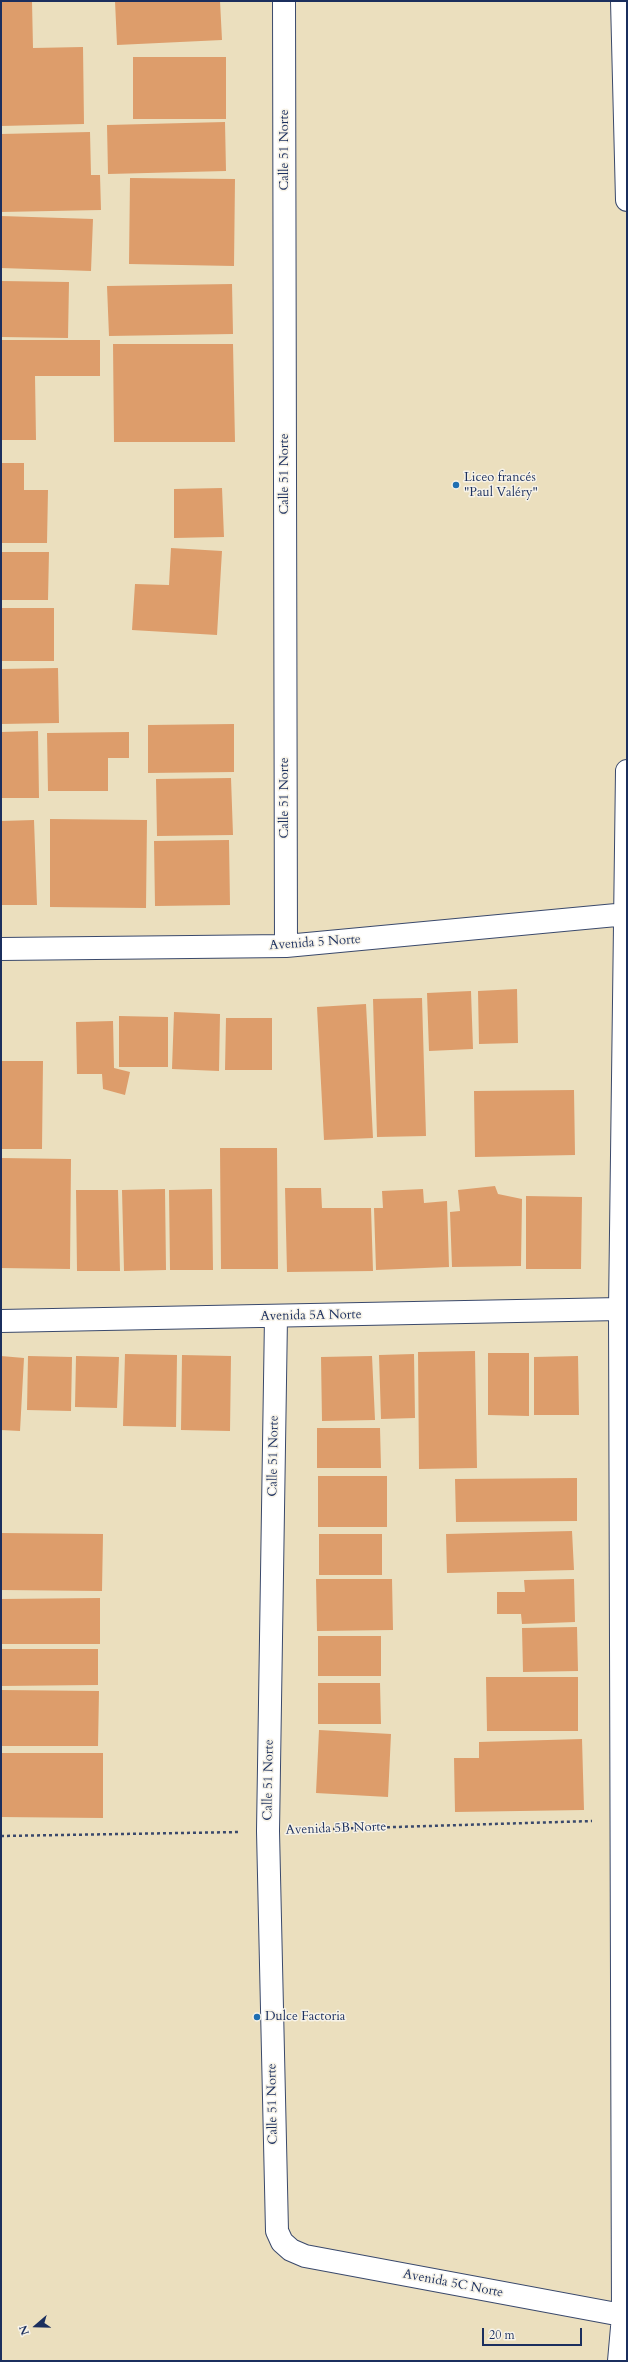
<!DOCTYPE html>
<meta charset="utf-8">
<style>
body{margin:0}
#map{position:relative;width:628px;height:2362px;overflow:hidden;background:#ebdfbe;font-family:Cardo,serif}
canvas{display:block}
.frame{position:absolute;inset:0;border:2px solid #1b2f5e;pointer-events:none}
.north{position:absolute;left:16px;top:2306px;width:40px;height:40px;-webkit-text-stroke:3px #f7f3e8;paint-order:stroke;rotate:250deg;font-size:11px;font-weight:700;line-height:16px;text-align:center;color:#1b2f5e}
.north::after{content:'';display:block;margin:auto;width:14px;height:18px;background:#1b2f5e;clip-path:polygon(50% 0,100% 100%,50% 72%,0 100%)}
.scale{position:absolute;left:482px;top:2328px;width:100px;height:18px;box-sizing:border-box;border:2px solid #1b2f5e;border-top:0;padding-left:5px;font-size:12px;line-height:14px;white-space:nowrap;color:#1b2f5e;-webkit-text-stroke:3px #f7f3e8;paint-order:stroke}
</style>
<div id="map">
<canvas width="628" height="2362"></canvas>
<div class="frame"></div>
<div class="north">N</div>
<div class="scale">20 m</div>
</div>
<script>
const context = document.querySelector('canvas').getContext('2d');
context.lineJoin = 'round';
function paint(path, color) {
  context.fillStyle = color;
  context.fill(path, 'evenodd');
}
function shape(rows) {
  const path = new Path2D();
  for (const r of rows) {
    path.moveTo(r[0], r[1]);
    for (let i = 2; i < r.length; i += 2) path.lineTo(r[i], r[i + 1]);
  }
  return path;
}
function trace(path, color, width, dash) {
  context.strokeStyle = color;
  context.lineWidth = width;
  context.lineCap = dash ? 'butt' : 'round';
  context.setLineDash(dash || []);
  context.stroke(path);
}
function write(font, color, halo, rows, align = 'center') {
  context.font = font + ' Cardo,serif';
  context.lineWidth = 3;
  context.setLineDash([]);
  context.textBaseline = 'middle';
  context.strokeStyle = halo;
  context.fillStyle = color;
  for (const [text, x, y, turn = 0] of rows) {
    context.save();
    context.translate(x, y);
    context.rotate((+turn || 0) * Math.PI / 180);
    context.textAlign = isNaN(turn) ? turn : align;
    if (halo) context.strokeText(text, 0, 0);
    context.fillText(text, 0, 0);
    context.restore();
  }
}
paint(shape([
 [1,1,32,1,33,48,83,47,84,124,1,126],
 [115,1,220,1,222,40,117,45],
 [133,57,226,57,226,119,133,119],
 [225,122,226,171,108,174,107,125],
 [90,132,91,175,100,175,101,210,1,212,1,134],
 [130,178,235,179,234,266,129,264],
 [1,216,93,219,91,271,1,268],
 [1,281,69,282,68,338,1,337],
 [232,284,233,334,109,336,107,286],
 [1,340,100,340,100,376,35,376,36,440,1,440],
 [113,344,233,344,235,442,114,442],
 [1,463,24,463,24,490,48,490,47,543,1,543],
 [222,488,224,537,174,538,174,489],
 [171,548,222,551,217,635,132,630,135,584,169,585],
 [1,552,49,552,48,600,1,600],
 [1,608,54,608,54,661,1,661],
 [58,668,59,723,1,724,1,669],
 [234,724,234,772,148,773,148,725],
 [38,731,39,798,1,798,1,732],
 [129,732,129,758,108,758,108,791,48,791,47,733],
 [231,778,233,835,157,836,156,779],
 [50,819,147,820,146,908,50,907],
 [34,820,37,905,1,905,1,821],
 [229,840,230,905,155,906,154,841],
 [517,989,518,1043,479,1044,478,991],
 [471,991,473,1049,429,1051,427,993],
 [422,998,426,1136,377,1137,373,999],
 [366,1004,373,1138,324,1140,317,1007],
 [174,1012,220,1014,219,1071,172,1069],
 [119,1016,168,1017,168,1067,119,1067],
 [226,1018,272,1018,272,1070,225,1070],
 [113,1021,114,1068,130,1072,125,1095,103,1089,102,1074,77,1074,76,1022],
 [1,1061,43,1061,42,1149,1,1149],
 [574,1090,575,1155,475,1157,474,1091],
 [220,1148,277,1148,278,1269,221,1269],
 [1,1158,71,1159,70,1269,1,1268],
 [495,1186,498,1194,522,1199,521,1266,452,1267,450,1212,460,1211,458,1190],
 [285,1188,321,1188,322,1208,371,1208,373,1271,287,1272],
 [165,1189,166,1270,124,1271,122,1190],
 [212,1189,213,1270,170,1270,169,1190],
 [423,1189,424,1203,447,1201,449,1267,376,1270,374,1208,383,1208,382,1191],
 [76,1190,118,1190,120,1271,77,1271],
 [526,1196,582,1197,581,1269,526,1269],
 [475,1351,477,1468,419,1469,418,1352],
 [488,1353,529,1353,529,1416,488,1415],
 [125,1354,177,1355,176,1427,123,1426],
 [414,1354,415,1418,381,1419,379,1355],
 [182,1355,231,1356,230,1431,181,1430],
 [1,1356,24,1358,20,1431,1,1430],
 [28,1356,72,1357,71,1411,27,1410],
 [76,1356,119,1357,117,1408,75,1407],
 [372,1356,375,1420,322,1421,321,1357],
 [578,1356,579,1415,534,1415,534,1357],
 [317,1428,380,1428,381,1468,317,1468],
 [318,1476,387,1476,387,1527,318,1527],
 [577,1478,577,1521,456,1522,455,1479],
 [572,1531,574,1570,447,1573,446,1534],
 [1,1533,103,1534,102,1591,1,1590],
 [319,1534,382,1534,382,1575,319,1575],
 [316,1579,392,1579,393,1630,317,1631],
 [574,1579,575,1622,522,1624,521,1614,497,1614,497,1592,525,1592,524,1580],
 [100,1598,100,1644,1,1644,1,1599],
 [577,1627,578,1671,523,1672,522,1628],
 [318,1636,381,1636,381,1676,318,1676],
 [1,1649,98,1649,98,1685,1,1686],
 [486,1677,578,1677,578,1731,487,1731],
 [318,1683,380,1683,381,1724,318,1724],
 [1,1690,99,1691,98,1746,1,1746],
 [319,1730,391,1734,388,1797,316,1793],
 [582,1739,584,1810,455,1812,454,1758,479,1758,479,1742],
 [1,1753,103,1753,103,1818,1,1817]
]), '#dd9d6b');
const minor = shape([
 [284,1,286,946],
 [622,1,627,200],
 [1,949,286,946,627,914],
 [276,1317,268,1831,277,2231,282,2242,291,2250,305,2256,627,2316],
 [1,1321,620,1309],
 [619,2361,623,2316,620,1309,627,771]
]);
trace(minor, '#3a496c', 24);
trace(shape([
 [297,1830,592,1821],
 [1,1836,240,1832]
]), '#3a496c', 2.5, [3, 3]);
trace(minor, '#fff', 22);
for (const [x, y, r, color] of [
 [456,485,4,"#1f6fb2"],
 [257,2017,4,"#1f6fb2"]
]) {
  const dot = new Path2D();
  dot.arc(x, y, r, 0, 2 * Math.PI);
  context.fillStyle = color;
  context.fill(dot);
  trace(dot, '#f7f3e8', 1.5);
}
write('13px', '#1b2f5e', '#f7f3e8', [
 ["Calle 51 Norte",285,150,-90],
 ["Calle 51 Norte",285,474,-90],
 ["Calle 51 Norte",285,798,-90],
 ["Avenida 5 Norte",315,943,-4],
 ["Avenida 5A Norte",311,1316,-1],
 ["Calle 51 Norte",274,1456,-89],
 ["Calle 51 Norte",269,1780,-89],
 ["Avenida 5B Norte",336,1829,-2],
 ["Calle 51 Norte",273,2104,-91],
 ["Avenida 5C Norte",453,2284,11]
]);
write('13px', '#1b2f5e', '#f7f3e8', [
 ["Liceo francés",464,478],
 ["\"Paul Valéry\"",464,493],
 ["Dulce Factoria",265,2017]
], 'left');
</script>
